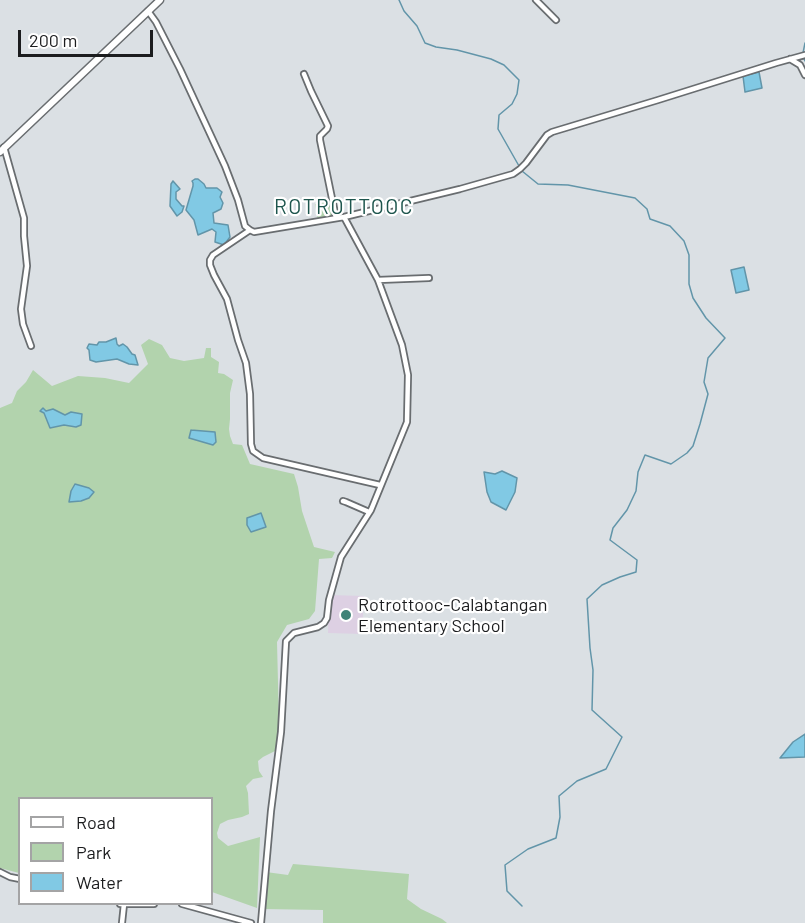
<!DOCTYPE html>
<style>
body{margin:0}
#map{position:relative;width:805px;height:923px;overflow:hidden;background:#dbe0e4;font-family:Barlow,sans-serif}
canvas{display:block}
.legend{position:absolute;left:18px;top:797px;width:195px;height:108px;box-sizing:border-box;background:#fff;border:2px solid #a4a4a5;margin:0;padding:8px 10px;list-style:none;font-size:18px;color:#1b1c1e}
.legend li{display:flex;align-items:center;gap:12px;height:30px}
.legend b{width:30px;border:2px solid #a4a4a5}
.scale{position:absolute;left:18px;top:30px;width:135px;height:27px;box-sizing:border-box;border:3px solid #1b1c1e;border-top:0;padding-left:8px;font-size:18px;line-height:21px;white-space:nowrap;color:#1b1c1e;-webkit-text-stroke:4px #fff;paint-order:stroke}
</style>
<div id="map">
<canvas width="805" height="923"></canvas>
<ul class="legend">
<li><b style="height:8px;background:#fff"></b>Road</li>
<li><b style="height:16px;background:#b2d3ad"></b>Park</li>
<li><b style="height:16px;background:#81c9e4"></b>Water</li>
</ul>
<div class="scale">200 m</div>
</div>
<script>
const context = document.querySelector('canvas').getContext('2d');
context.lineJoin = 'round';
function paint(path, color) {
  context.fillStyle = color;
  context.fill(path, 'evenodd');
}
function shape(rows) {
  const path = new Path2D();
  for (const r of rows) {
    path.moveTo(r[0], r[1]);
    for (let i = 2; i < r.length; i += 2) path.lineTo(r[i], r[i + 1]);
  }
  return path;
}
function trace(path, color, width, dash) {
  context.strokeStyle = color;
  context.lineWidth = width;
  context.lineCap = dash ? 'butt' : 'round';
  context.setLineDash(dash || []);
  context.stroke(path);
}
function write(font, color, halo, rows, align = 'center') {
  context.font = font + ' Barlow,sans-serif';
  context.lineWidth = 4.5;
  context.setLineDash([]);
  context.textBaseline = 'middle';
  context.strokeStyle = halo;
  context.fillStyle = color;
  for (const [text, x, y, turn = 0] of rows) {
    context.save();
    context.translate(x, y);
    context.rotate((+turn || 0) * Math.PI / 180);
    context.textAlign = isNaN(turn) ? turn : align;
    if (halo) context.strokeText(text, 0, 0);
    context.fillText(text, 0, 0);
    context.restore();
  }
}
paint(shape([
 [329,595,364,596,362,634,328,633]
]), '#ddd0e3');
paint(shape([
 [332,201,335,217,318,220,315,204],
 [149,339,162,345,170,358,184,361,204,358,206,348,211,348,211,357,219,362,218,373,224,374,233,380,230,393,230,419,229,429,230,436,233,444,242,445,250,464,294,474,298,487,302,511,314,547,335,552,332,558,319,559,315,611,309,619,287,625,277,642,279,723,277,750,263,757,258,761,259,771,263,777,253,779,246,786,248,793,249,814,242,817,228,820,220,824,217,833,218,838,228,846,260,837,257,908,212,892,212,798,20,798,19,873,0,868,0,408,12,403,17,391,26,382,33,370,52,386,78,376,105,378,129,383,148,364,141,345],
 [293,864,409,874,407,899,421,909,442,919,447,923,323,923,323,910,263,909,266,872,288,875]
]), '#b2d3ad');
const water = shape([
 [759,72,762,88,745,92,743,76,759,72],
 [195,179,198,179,204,184,206,188,217,188,222,192,220,197,223,203,221,209,213,213,214,223,228,225,230,237,224,245,215,242,216,232,212,229,198,235,194,220,186,210,193,186,193,183,192,181,195,179],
 [173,181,180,189,176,192,176,199,182,206,184,206,182,212,177,216,170,206,171,184,173,181],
 [744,267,749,290,736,293,731,270,744,267],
 [116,338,117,344,119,346,123,344,127,347,132,354,135,355,138,365,129,364,117,359,96,362,90,360,89,350,87,348,89,344,97,345,99,342,106,342,116,338],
 [43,408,46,411,53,409,65,415,71,412,82,414,81,425,76,427,64,425,50,428,44,413,40,411,43,408],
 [191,430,215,432,216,442,213,445,189,438,191,430],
 [502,471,517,478,515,492,506,510,491,502,487,492,484,472,495,474,502,471],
 [75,484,89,488,94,492,89,498,81,501,69,502,71,491,75,484],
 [261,513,266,527,251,532,247,525,247,518,261,513],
 [805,734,805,757,780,758,793,742,805,734]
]);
paint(water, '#81c9e4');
trace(water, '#6295a9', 1.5);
trace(shape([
 [399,0,404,11,417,26,425,43,436,47,457,50,491,59,504,65,519,80,517,94,512,104,499,115,498,129,519,166],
 [803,53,805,43],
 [804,59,805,61],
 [522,906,507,891,505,865,528,849,556,838,560,817,559,796,577,781,606,769,622,737,592,710,593,670,590,648,587,599,602,585,620,577,636,572,637,560,610,540,613,528,627,510,636,491,638,472,645,455,671,464,687,453,693,446,700,424,708,394,704,382,708,358,725,338,706,318,693,298,689,284,689,255,684,241,670,226,650,219,647,209,635,198,568,185,538,184,522,171]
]), '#6295a9', 1.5);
const minor = shape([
 [536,0,556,20],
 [148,11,156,22,180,69,225,166,238,200,245,226,250,230,254,232,344,217,460,189,513,174,520,169,526,163,547,135,552,132,658,100,776,63,805,55],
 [790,59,800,65,805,75],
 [304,74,311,91,328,126,327,129,320,136,320,140,336,218],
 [4,147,24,218,24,236,27,266,21,309,23,324,31,346],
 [250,230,213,255,210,260,210,265,214,275,227,299,238,340,246,363,250,394,251,444,253,451,263,458,380,485],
 [378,280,429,278],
 [343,501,346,502,369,512],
 [0,872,10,877,20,879],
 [120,904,154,904],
 [182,904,251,923],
 [122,923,124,904],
 [261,923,271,811,281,732,286,641,294,633,318,627,324,623,327,618,329,600,341,557,371,510,407,422,408,375,402,345,378,280,344,217]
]);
const secondary = shape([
 [0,152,160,0]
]);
trace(minor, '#696d70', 8);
trace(secondary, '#696d70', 9);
trace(minor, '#fff', 4.5);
trace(secondary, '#fff', 6);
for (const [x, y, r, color] of [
 [346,615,6,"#3f8378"]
]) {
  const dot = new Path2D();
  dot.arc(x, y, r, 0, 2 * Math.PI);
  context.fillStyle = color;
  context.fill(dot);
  trace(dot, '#fff', 2);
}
write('18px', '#1b1c1e', '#fff', [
 ["Rotrottooc-Calabtangan",358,605],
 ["Elementary School",358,626]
], 'left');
context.letterSpacing = '1.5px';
write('21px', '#1d554d', '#fff', [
 ["ROTROTTOOC",344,207]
]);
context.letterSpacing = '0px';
</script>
